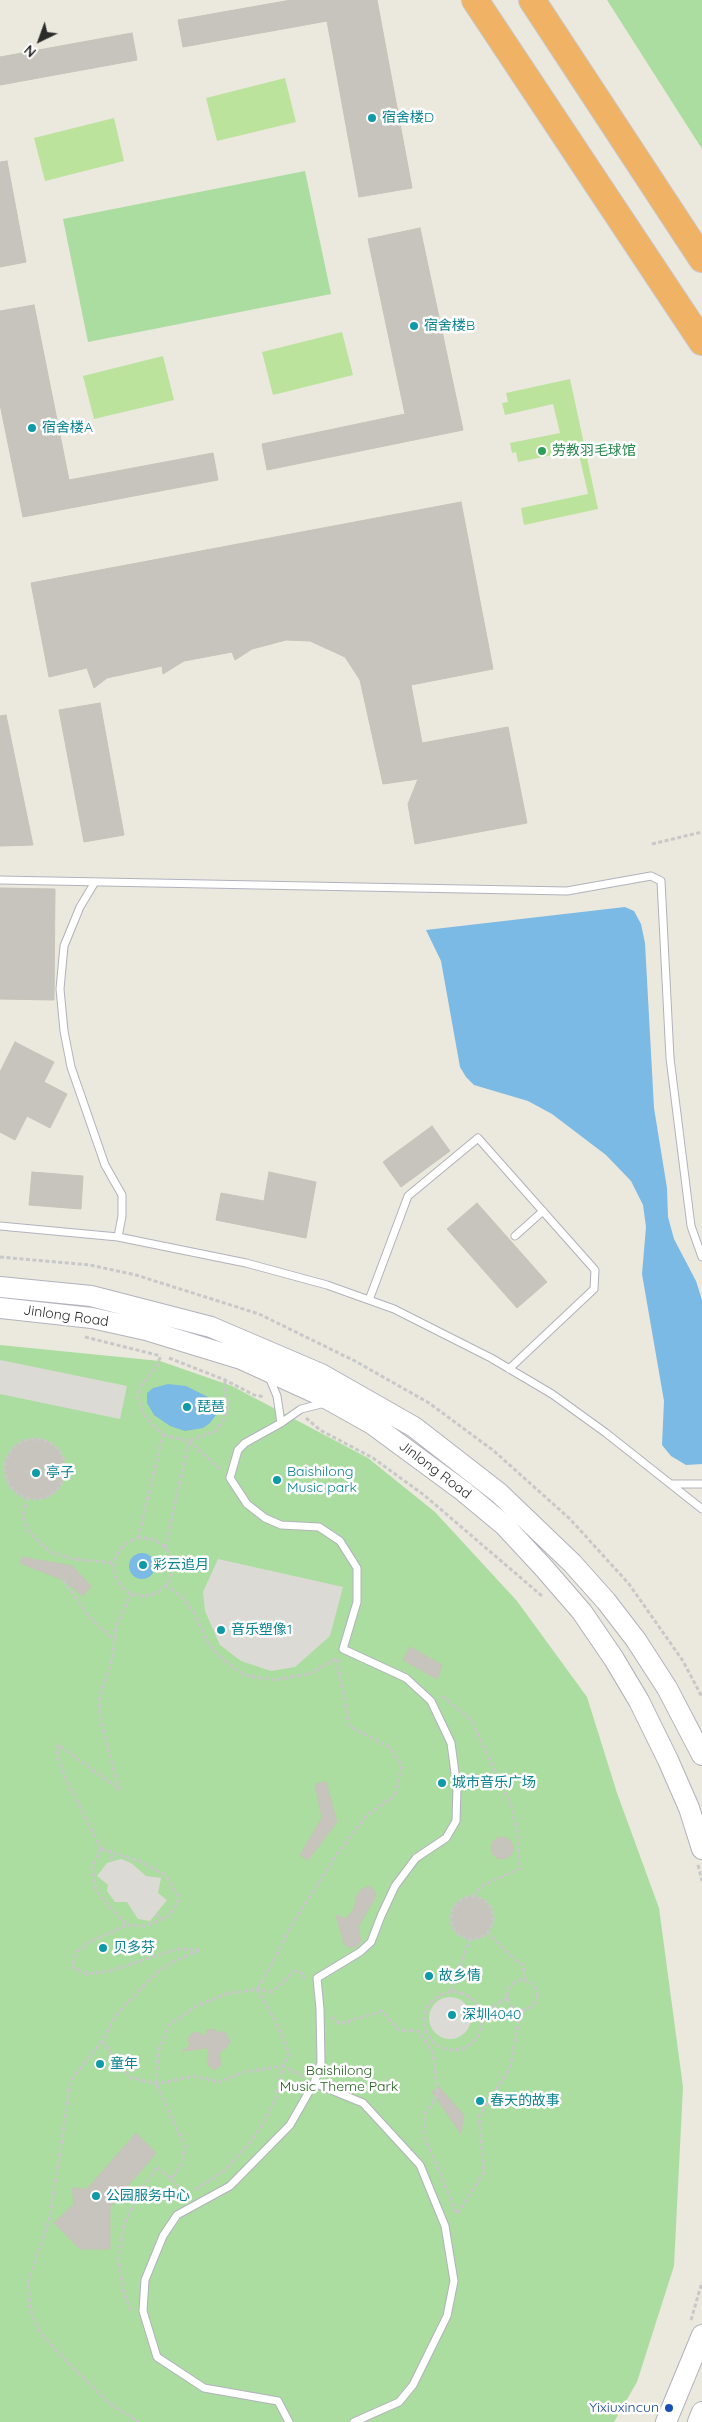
<!DOCTYPE html>
<meta charset="utf-8">
<style>
body{margin:0}
#map{position:relative;width:702px;height:2422px;overflow:hidden;background:#ebe8de;font-family:Quicksand,sans-serif}
canvas{display:block}
.north{position:absolute;left:15px;top:15px;width:50px;height:50px;-webkit-text-stroke:4px #fff;paint-order:stroke;rotate:222deg;font-size:14px;font-weight:700;line-height:20px;text-align:center;color:#2b2b2b}
.north::after{content:'';display:block;margin:auto;width:18px;height:22px;background:#2b2b2b;clip-path:polygon(50% 0,100% 100%,50% 72%,0 100%)}
</style>
<div id="map">
<canvas width="702" height="2422"></canvas>
<div class="north">N</div>
</div>
<script>
const context = document.querySelector('canvas').getContext('2d');
context.lineJoin = 'round';
function paint(path, color) {
  context.fillStyle = color;
  context.fill(path, 'evenodd');
}
function shape(rows) {
  const path = new Path2D();
  for (const r of rows) {
    if (r.length === 3) {
      path.moveTo(r[0] + r[2], r[1]);
      path.arc(r[0], r[1], r[2], 0, 2 * Math.PI);
      continue;
    }
    path.moveTo(r[0], r[1]);
    for (let i = 2; i < r.length; i += 2) path.lineTo(r[i], r[i + 1]);
  }
  return path;
}
function trace(path, color, width, dash) {
  context.strokeStyle = color;
  context.lineWidth = width;
  context.lineCap = dash ? 'butt' : 'round';
  context.setLineDash(dash || []);
  context.stroke(path);
}
function write(font, color, halo, rows, align = 'center') {
  context.font = font + ' Quicksand,"Noto Sans SC",sans-serif';
  context.lineWidth = 5;
  context.setLineDash([]);
  context.textBaseline = 'middle';
  context.strokeStyle = halo;
  context.fillStyle = color;
  for (const [text, x, y, turn = 0] of rows) {
    context.save();
    context.translate(x, y);
    context.rotate((+turn || 0) * Math.PI / 180);
    context.textAlign = isNaN(turn) ? turn : align;
    if (halo) context.strokeText(text, 0, 0);
    context.fillText(text, 0, 0);
    context.restore();
  }
}
paint(shape([
 [607,0,702,0,702,149],
 [305,171,331,294,88,342,63,219],
 [0,1345,160,1361,232,1386,368,1458,435,1512,517,1601,587,1697,617,1793,659,1908,683,2087,674,2266,637,2382,614,2422,0,2422]
]), '#acdda0');
paint(shape([
 [285,78,296,122,217,141,206,98],
 [114,118,124,161,45,181,34,138],
 [342,332,353,375,273,395,262,352],
 [163,356,174,400,94,419,83,376],
 [570,379,598,509,524,525,521,508,588,494,578,450,518,462,516,452,512,453,510,443,560,433,553,404,505,415,502,403,508,402,506,393]
]), '#bce39c');
paint(shape([
 [0,1360,127,1386,120,1419,0,1394],
 [218,1559,343,1587,330,1636,295,1667,271,1671,241,1661,220,1645,205,1611,203,1592],
 [121,1859,131,1863,146,1876,161,1878,158,1893,167,1900,150,1921,138,1919,127,1902,115,1902,107,1891,108,1885,97,1876,107,1863],
 [450,2018,21]
]), '#dcdad5');
paint(shape([
 [625,907,634,911,641,924,645,943,654,1108,667,1188,668,1217,674,1239,696,1281,702,1300,702,1464,686,1465,671,1456,662,1445,664,1401,642,1274,646,1227,643,1205,631,1181,606,1155,552,1114,528,1101,474,1085,466,1077,460,1067,441,961,426,930],
 [168,1384,186,1386,210,1398,216,1406,216,1415,210,1423,203,1428,185,1431,170,1426,154,1415,147,1403,147,1393,153,1388],
 [142,1566,13]
]), '#7bbae4');
const building = shape([
 [291,0,377,0,412,188,359,197,327,21,183,47,178,20,291,0],
 [132,33,137,60,0,85,0,57,132,33],
 [7,161,26,262,0,267,0,162,7,161],
 [420,228,463,430,267,470,262,444,405,414,368,239,420,228],
 [34,305,69,480,213,453,218,480,23,517,0,404,0,311,34,305],
 [461,502,493,669,411,685,422,743,508,727,527,823,415,844,408,804,418,779,383,784,360,680,345,657,310,641,286,640,252,649,235,660,232,652,184,661,163,674,162,666,107,678,94,688,87,668,49,677,31,583,461,502],
 [100,703,124,835,84,842,59,710,100,703],
 [6,715,33,845,0,846,0,716,6,715],
 [0,888,55,889,54,1000,0,999,0,888],
 [15,1042,54,1062,44,1082,67,1094,50,1128,27,1116,15,1140,0,1132,0,1072,15,1042],
 [432,1126,450,1151,401,1187,383,1162,432,1126],
 [32,1172,83,1176,81,1209,29,1205,32,1172],
 [269,1172,316,1182,306,1238,216,1220,221,1193,264,1201,269,1172],
 [477,1203,547,1282,517,1308,447,1229,477,1203],
 [35,1469,30],
 [22,1557,72,1566,91,1586,83,1596,63,1580,20,1563,22,1557],
 [410,1647,442,1665,437,1679,403,1660,410,1647],
 [326,1782,337,1822,308,1860,300,1855,322,1818,315,1784,326,1782],
 [502,1848,11],
 [370,1886,376,1893,374,1900,358,1927,361,1941,357,1946,350,1948,344,1944,336,1915,346,1919,354,1909,357,1895,362,1889,370,1886],
 [472,1918,21],
 [215,2029,215,2032,225,2032,230,2041,227,2047,219,2053,221,2065,214,2070,208,2065,208,2048,182,2051,190,2046,188,2039,191,2034,197,2032,206,2037,207,2030,215,2029],
 [439,2087,464,2115,461,2134,432,2092,439,2087],
 [136,2133,156,2153,110,2207,110,2249,80,2249,54,2223,74,2204,72,2188,87,2189,136,2133]
]);
paint(building, '#c7c4be');
trace(building, '#c7c3b8', 1);
const lane = shape([
 [0,880,567,891,651,876,661,881,670,1058,691,1226,702,1257],
 [95,882,80,907,64,946,60,989,64,1031,71,1067,105,1165,122,1195,122,1216,118,1237],
 [0,1226,118,1237,246,1263,327,1285,394,1309,491,1358,552,1394,606,1433,702,1509],
 [515,1236,543,1211],
 [369,1300,408,1196,478,1138,595,1270,594,1289,509,1369],
 [269,1377,277,1396,281,1423],
 [325,1403,301,1409,281,1423,245,1443,238,1450,230,1478,247,1504,265,1518,281,1525,319,1527,340,1541,357,1568,357,1602,343,1649,406,1678,431,1701,451,1743,457,1788,456,1821,446,1838,416,1858,395,1886,381,1916,371,1942,360,1952,317,1978,320,2009,321,2063,314,2083,363,2103,420,2165,445,2226,454,2281,447,2316,413,2385,399,2402,354,2422],
 [671,1484,702,1484],
 [289,2422,278,2401,204,2388,157,2357,143,2311,145,2280,163,2236,177,2215,230,2186,290,2125,314,2083]
]);
const secondary = shape([
 [0,1287,91,1296,211,1327,321,1374,414,1427,499,1493,572,1563,606,1601,636,1640,667,1688,702,1755],
 [0,1308,92,1318,146,1330,241,1359,322,1396,372,1424,463,1491,504,1525,543,1567,582,1612,614,1659,639,1701,668,1760,689,1808,702,1849],
 [666,2422,702,2335],
 [698,2422,702,2412]
]);
const highway = shape([
 [475,0,702,342],
 [532,0,702,259]
]);
trace(lane, '#b2b2bd', 9);
trace(secondary, '#b2b2bd', 22);
trace(highway, '#c8c8c8', 28);
trace(shape([
 [652,844,702,832],
 [0,1257,90,1265,136,1275,259,1314,355,1361,429,1403,494,1451,570,1519,629,1584,683,1661,702,1697],
 [85,1337,161,1356],
 [169,1358,225,1380,254,1395,265,1397],
 [306,1418,320,1430,373,1458,424,1495,542,1596],
 [163,1435,189,1441,220,1469],
 [35,1469,30],
 [27,1498,23,1517,28,1531,50,1552,73,1559,114,1563],
 [138,1538,163,1435,144,1415,138,1397,141,1385,154,1370,161,1356],
 [143,1567,29],
 [165,1548,189,1441,216,1431,225,1417,229,1404,225,1393,225,1380],
 [63,1580,90,1618,114,1640],
 [165,1585,182,1597,194,1613,208,1643,222,1659,244,1675,274,1680,309,1674,336,1659],
 [442,1696,471,1720,511,1805,518,1835,519,1869,483,1885,472,1897],
 [101,1849,66,1779,57,1756,58,1745,119,1789,101,1722,99,1699,113,1656,116,1627,131,1593],
 [101,1849,142,1862,165,1875,179,1897,176,1906,167,1917,144,1926,127,1925,90,1942,76,1952,72,1967,86,1974,109,1971,177,1949,200,1950],
 [101,1849,92,1866,95,1887,100,1896,127,1925],
 [109,1850,112,1861],
 [698,1865,702,1881],
 [472,1918,21],
 [156,1914,162,1918],
 [487,1932,513,1958,523,1965,525,1980],
 [522,1995,15],
 [257,1989,272,1964,291,1926,337,1854,365,1817,395,1795,402,1766,389,1747,349,1726,337,1659],
 [257,1989,276,2022,289,2053,283,2066,305,2078],
 [451,1991,470,1939],
 [453,2021,29],
 [482,2014,507,1998],
 [331,2017,340,2024,382,2011,399,2030,418,2031,433,2053,438,2094,425,2114,424,2136,457,2214,484,2172,479,2116,510,2068,521,2010],
 [102,2041,71,2080,50,2216,28,2282,30,2309,40,2332,58,2353,110,2404,139,2422],
 [195,2190,224,2171,248,2145,263,2124,276,2098,283,2066,244,2072,219,2082,194,2076,156,2084,130,2077,102,2041,116,2015,157,1972,171,1963,201,1950],
 [187,2195,186,2196,171,2179,182,2163,185,2146,156,2084,158,2052,169,2025,198,2005,226,1994,257,1989,272,1992,295,1971,303,1974,304,1979],
 [131,2311,123,2290,118,2256,125,2222,141,2189,157,2167,171,2179],
 [691,2320,702,2282]
]), '#c8c8c8', 3, [4, 2.5]);
trace(lane, '#fff', 7);
trace(secondary, '#fff', 20);
trace(highway, '#f0b365', 26);
for (const [x, y, r, color] of [
 [372,118,5,"#0f9aa8"],
 [414,326,5,"#0f9aa8"],
 [32,428,5,"#0f9aa8"],
 [542,451,5,"#2e9e5b"],
 [187,1407,5,"#0f9aa8"],
 [36,1473,5,"#0f9aa8"],
 [277,1480,5,"#0f9aa8"],
 [143,1565,5,"#0f9aa8"],
 [221,1630,5,"#0f9aa8"],
 [442,1783,5,"#0f9aa8"],
 [103,1948,5,"#0f9aa8"],
 [429,1976,5,"#0f9aa8"],
 [452,2015,5,"#0f9aa8"],
 [100,2064,5,"#0f9aa8"],
 [480,2101,5,"#0f9aa8"],
 [96,2196,5,"#0f9aa8"],
 [669,2408,5,"#1a4fb4"]
]) {
  const dot = new Path2D();
  dot.arc(x, y, r, 0, 2 * Math.PI);
  context.fillStyle = color;
  context.fill(dot);
  trace(dot, '#fff', 2);
}
write('14px', '#0d838f', '#fff', [
 ["宿舍楼D",382,118],
 ["宿舍楼B",424,326],
 ["宿舍楼A",42,428],
 ["琵琶",197,1407],
 ["Baishilong",287,1472],
 ["Music park",287,1488],
 ["亭子",46,1473],
 ["彩云追月",153,1565],
 ["音乐塑像1",231,1630],
 ["城市音乐广场",452,1783],
 ["贝多芬",113,1948],
 ["故乡情",439,1976],
 ["深圳4040",462,2015],
 ["童年",110,2064],
 ["春天的故事",490,2101],
 ["公园服务中心",106,2196]
], 'left');
write('14px', '#27864d', '#fff', [
 ["劳教羽毛球馆",552,451]
], 'left');
write('14px', '#2b2b2b', '#fff', [
 ["Jinlong Road",66,1316,8],
 ["Jinlong Road",435,1470,37]
]);
write('14px', '#266221', '#fff', [
 ["Baishilong",339,2071],
 ["Music Theme Park",339,2087]
]);
write('14px', '#164399', '#fff', [
 ["Yixiuxincun",659,2408]
], 'right');
</script>
